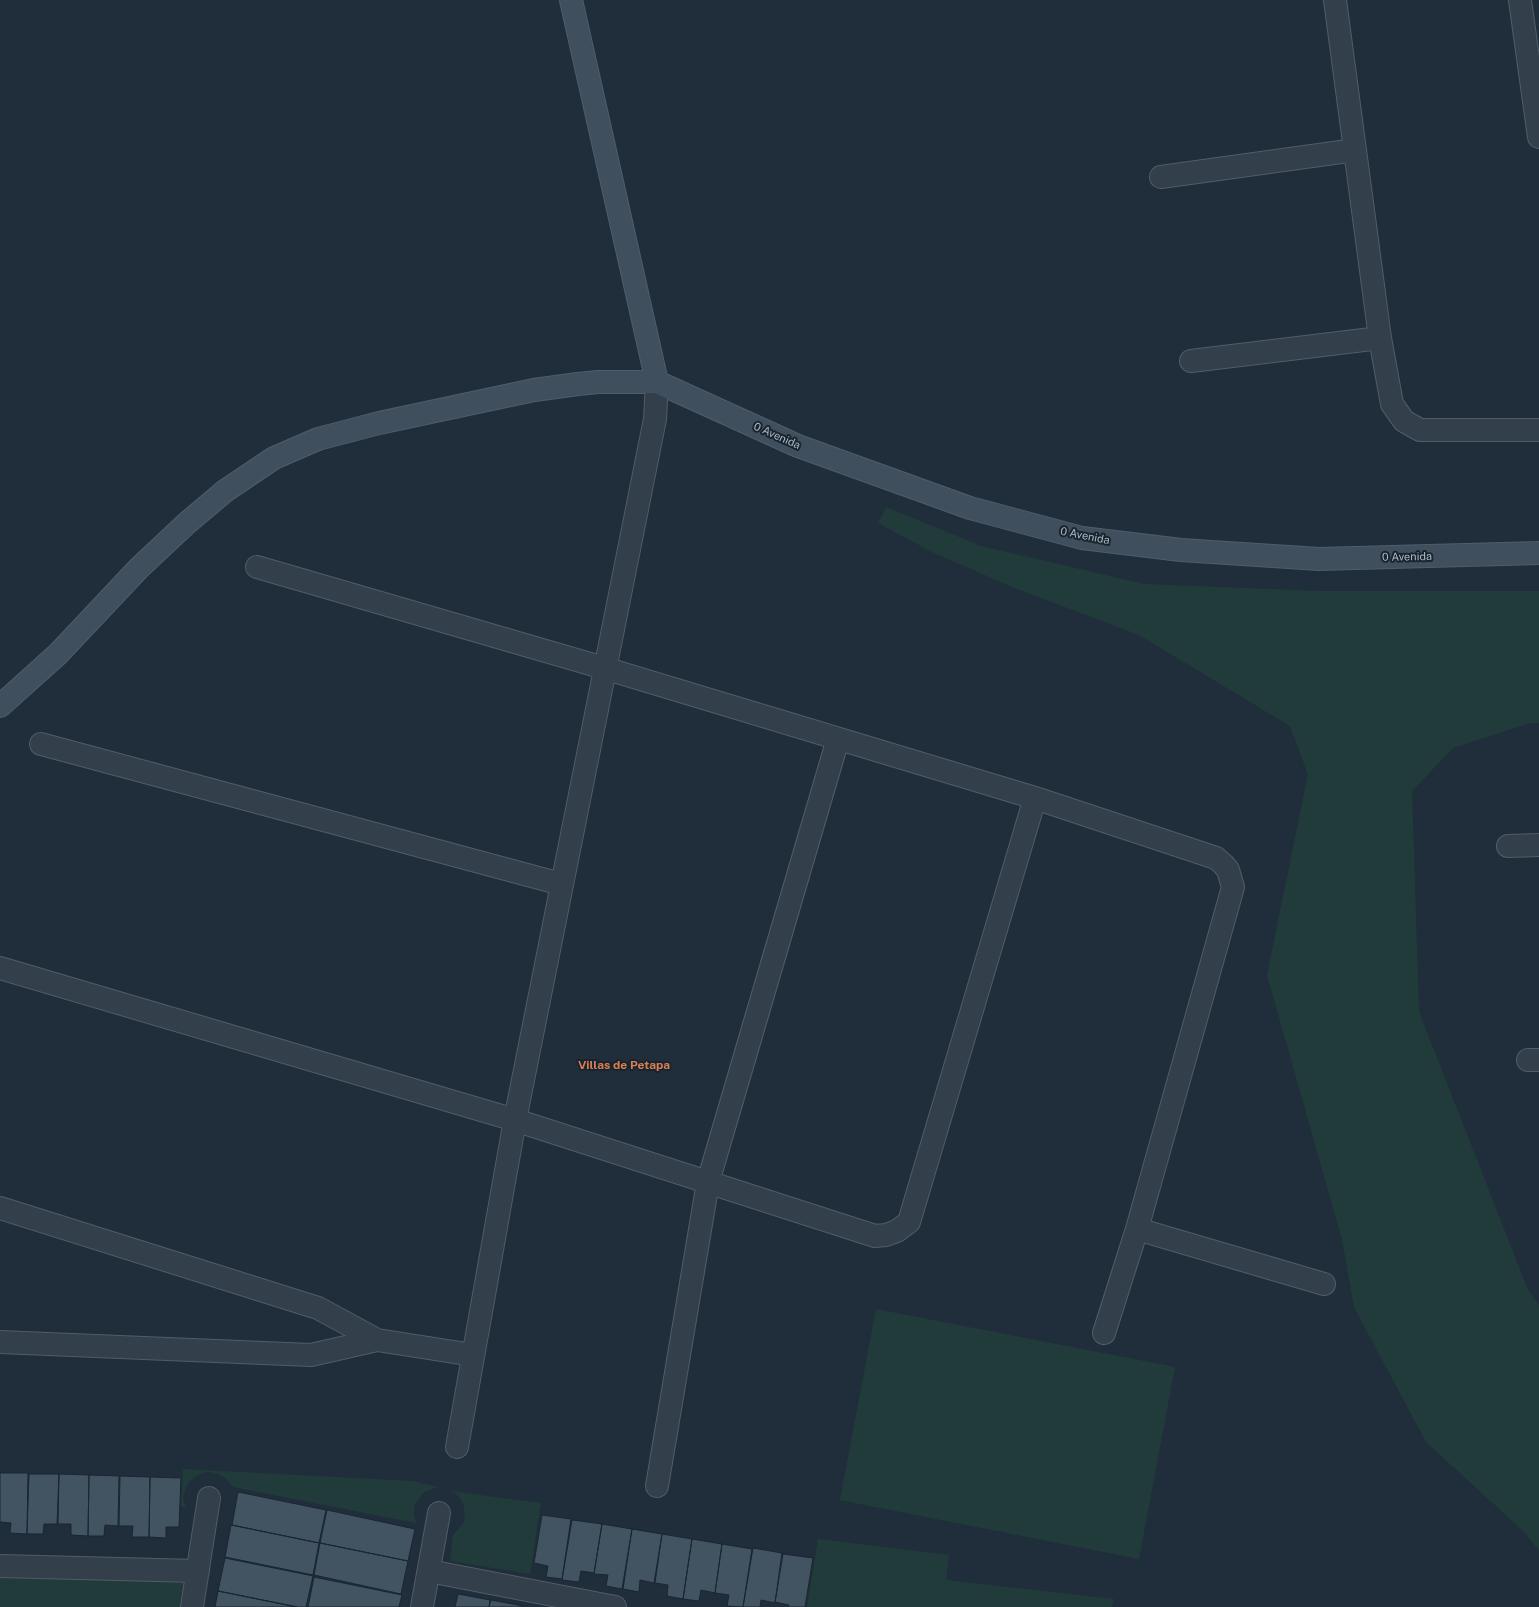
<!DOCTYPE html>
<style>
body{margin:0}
canvas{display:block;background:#1f2e3a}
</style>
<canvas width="1539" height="1607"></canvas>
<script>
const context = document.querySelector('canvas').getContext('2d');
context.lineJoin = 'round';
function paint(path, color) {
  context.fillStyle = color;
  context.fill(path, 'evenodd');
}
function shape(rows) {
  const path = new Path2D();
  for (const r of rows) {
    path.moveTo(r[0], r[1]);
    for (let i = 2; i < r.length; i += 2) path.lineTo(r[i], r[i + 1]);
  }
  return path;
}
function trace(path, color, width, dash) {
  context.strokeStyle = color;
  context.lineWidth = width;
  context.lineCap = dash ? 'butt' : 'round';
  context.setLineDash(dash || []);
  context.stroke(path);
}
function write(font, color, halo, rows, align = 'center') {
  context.font = font + ' "Public Sans",sans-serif';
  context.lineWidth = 4;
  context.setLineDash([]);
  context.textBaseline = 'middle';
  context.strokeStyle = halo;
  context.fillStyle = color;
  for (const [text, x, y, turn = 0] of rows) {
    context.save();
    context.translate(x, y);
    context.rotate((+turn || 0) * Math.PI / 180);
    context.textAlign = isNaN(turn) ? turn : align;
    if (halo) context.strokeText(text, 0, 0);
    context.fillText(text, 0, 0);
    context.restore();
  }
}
paint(shape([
 [886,507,981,546,1144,584,1319,591,1539,591,1539,723,1530,723,1453,748,1412,791,1419,1012,1528,1290,1539,1305,1539,1550,1521,1529,1426,1442,1354,1307,1342,1239,1267,975,1308,774,1290,726,1139,635,1017,589,934,553,878,523],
 [876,1309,1175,1367,1139,1559,840,1500],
 [183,1469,412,1481,438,1487,424,1492,419,1498,414,1506,414,1514,416,1523,233,1487,225,1478,218,1474,210,1472,202,1473,195,1477,188,1483,185,1491,183,1499,186,1507,181,1507],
 [449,1490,465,1493,541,1503,530,1574,450,1561,453,1535,463,1524,465,1516,464,1507,461,1499,455,1493],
 [818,1539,949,1555,946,1580,1114,1599,1112,1607,807,1607],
 [0,1566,198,1571,192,1607,0,1607]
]), '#213b3b');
const building = shape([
 [0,1473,28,1473,27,1534,10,1533,11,1523,0,1522,0,1473],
 [29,1474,59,1474,57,1524,44,1524,43,1534,27,1534,29,1474],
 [59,1474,89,1475,88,1536,71,1535,71,1524,58,1524,59,1474],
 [89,1475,119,1476,118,1526,105,1525,104,1536,88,1536,89,1475],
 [120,1476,150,1477,149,1537,132,1537,133,1526,119,1526,120,1476],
 [150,1477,181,1478,179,1527,166,1527,166,1538,149,1537,150,1477],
 [238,1492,326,1510,319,1543,232,1525,238,1492],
 [327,1510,415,1529,408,1561,320,1543,327,1510],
 [542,1515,571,1519,562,1579,546,1577,548,1566,534,1563,542,1515],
 [572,1520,602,1524,594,1573,581,1571,579,1582,562,1580,572,1520],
 [602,1524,632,1529,622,1589,606,1586,608,1575,594,1574,602,1524],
 [231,1525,319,1543,313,1575,225,1557,231,1525],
 [632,1529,662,1534,654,1583,640,1580,639,1592,623,1589,632,1529],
 [662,1534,692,1539,683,1599,667,1596,668,1585,655,1583,662,1534],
 [692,1539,722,1544,715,1593,701,1590,699,1601,683,1599,692,1539],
 [320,1543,408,1561,401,1594,314,1575,320,1543],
 [722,1544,752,1549,743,1607,727,1606,729,1595,715,1593,722,1544],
 [753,1548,782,1553,775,1603,761,1600,760,1607,743,1607,753,1548],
 [783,1554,813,1558,805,1607,788,1607,789,1605,775,1602,783,1554],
 [225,1558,313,1576,306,1607,298,1607,218,1591,225,1558],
 [314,1577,402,1595,399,1607,308,1607,314,1577],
 [218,1591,296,1607,215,1607,218,1591],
 [458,1594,490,1600,489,1607,455,1607,458,1594],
 [491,1600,523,1606,523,1607,489,1607,491,1600]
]);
paint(building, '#425362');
trace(building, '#1a2631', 1);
const street = shape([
 [1335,0,1380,338,1392,404,1404,421,1420,430,1539,430],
 [1520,0,1539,137],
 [1161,177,1355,150],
 [1191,361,1380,338],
 [257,567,604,668,1035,798,1216,858,1223,864,1228,870,1233,887,1137,1229,1104,1333],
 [41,744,561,884],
 [1508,846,1539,845],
 [0,968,515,1120,875,1236,886,1235,897,1231,909,1222,1035,798],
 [1528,1060,1539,1060],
 [0,1208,318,1308,377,1340,473,1355],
 [1137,1229,1324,1284],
 [0,1342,311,1355,377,1340],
 [457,1447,515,1120,655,419,657,382],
 [657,1486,708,1182,838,739],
 [0,1566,198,1571],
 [429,1571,615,1607],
 [192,1607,209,1498],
 [422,1607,439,1513]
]);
const secondary = shape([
 [571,0,657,382],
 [0,706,58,654,139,568,187,523,225,491,274,458,318,439,379,423,534,390,578,384,598,382,657,382,798,446,970,508,1082,538,1181,550,1319,559,1539,553]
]);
trace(street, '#505d68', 24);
trace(secondary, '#505d68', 24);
trace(street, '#333f4a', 22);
trace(secondary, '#404f5d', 22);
write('11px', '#adbac7', '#18242e', [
 ["0 Avenida",777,436,24],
 ["0 Avenida",1085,536,11],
 ["0 Avenida",1407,557,-1]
]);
write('bold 12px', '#db7f53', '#18242e', [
 ["Villas de Petapa",624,1065]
]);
</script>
